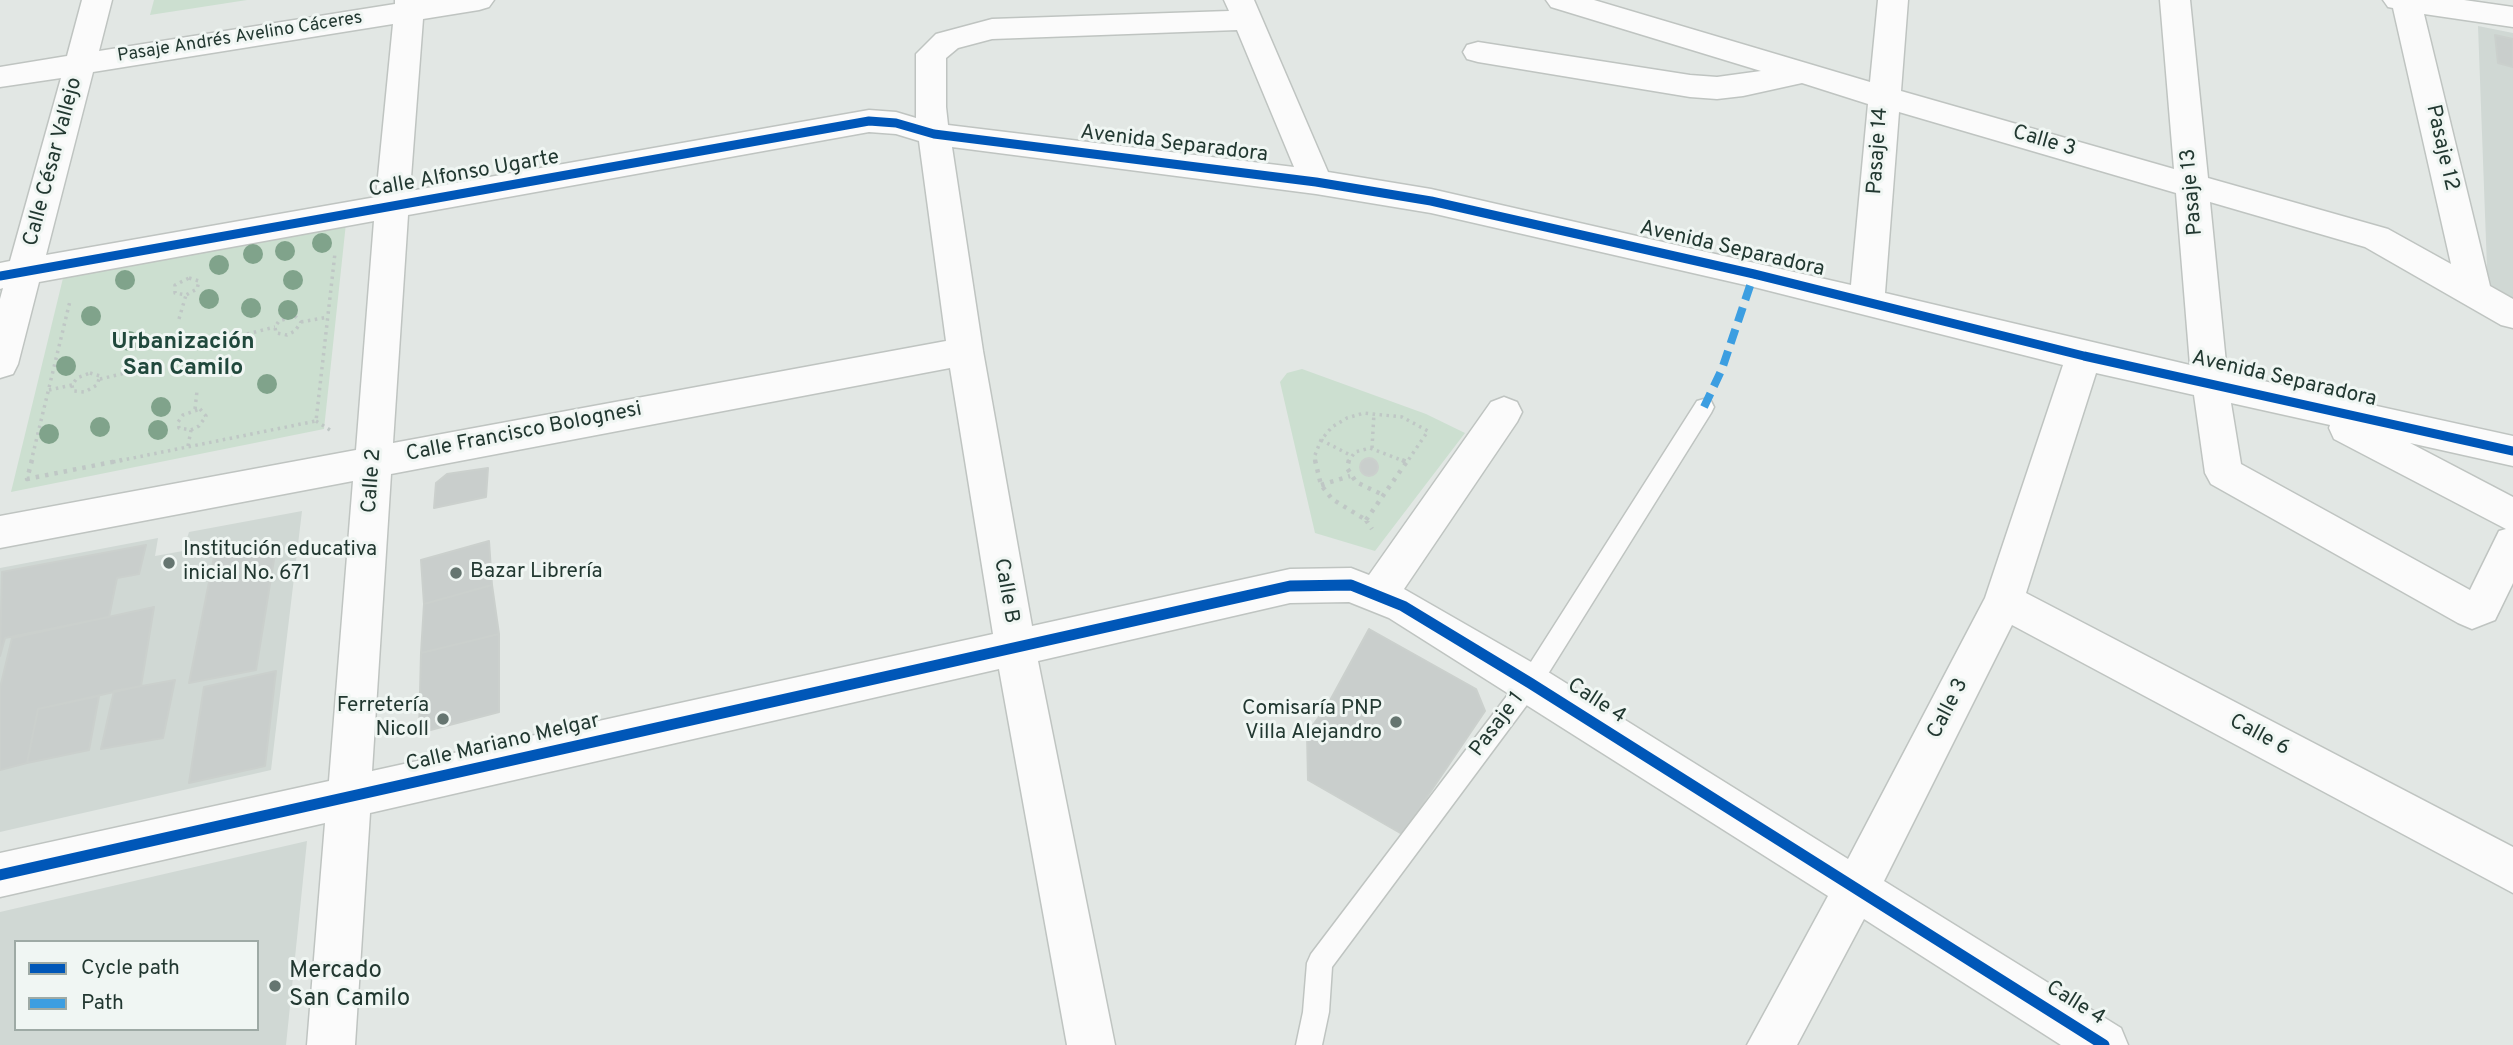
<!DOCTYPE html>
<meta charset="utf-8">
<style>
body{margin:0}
#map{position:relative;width:2513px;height:1045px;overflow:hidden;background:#e2e7e4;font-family:Overpass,sans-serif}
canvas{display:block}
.legend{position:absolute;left:14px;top:940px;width:245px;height:91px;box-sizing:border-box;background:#f0f6f3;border:2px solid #9eaaa5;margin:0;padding:9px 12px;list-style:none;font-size:21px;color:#223831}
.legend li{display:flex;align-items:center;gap:14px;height:35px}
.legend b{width:35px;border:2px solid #9eaaa5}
</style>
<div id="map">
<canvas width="2513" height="1045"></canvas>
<ul class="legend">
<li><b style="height:9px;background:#0057b8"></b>Cycle path</li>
<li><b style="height:9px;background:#3c9ee1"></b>Path</li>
</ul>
</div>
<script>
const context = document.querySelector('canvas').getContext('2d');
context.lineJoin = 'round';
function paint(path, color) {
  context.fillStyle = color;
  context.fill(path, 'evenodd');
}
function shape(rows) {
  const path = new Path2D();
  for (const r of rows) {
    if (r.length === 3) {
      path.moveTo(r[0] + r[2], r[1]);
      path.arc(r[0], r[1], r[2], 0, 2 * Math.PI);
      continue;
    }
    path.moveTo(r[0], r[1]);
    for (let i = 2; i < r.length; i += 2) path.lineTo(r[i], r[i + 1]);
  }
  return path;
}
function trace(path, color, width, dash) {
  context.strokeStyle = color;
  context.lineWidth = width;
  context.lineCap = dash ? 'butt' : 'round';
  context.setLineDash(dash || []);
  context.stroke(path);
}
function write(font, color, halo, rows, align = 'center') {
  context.font = font + ' Overpass,sans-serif';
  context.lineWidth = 6;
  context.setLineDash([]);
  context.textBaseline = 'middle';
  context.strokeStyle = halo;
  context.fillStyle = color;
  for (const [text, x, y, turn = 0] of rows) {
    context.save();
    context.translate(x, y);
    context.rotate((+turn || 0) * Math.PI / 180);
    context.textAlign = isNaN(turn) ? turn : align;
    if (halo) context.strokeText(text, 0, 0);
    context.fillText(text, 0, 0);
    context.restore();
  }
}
paint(shape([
 [2478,26,2513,33,2513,309,2488,295],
 [302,511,271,770,0,832,0,568,158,538,155,556,183,551,189,532],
 [307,841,286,1045,0,1045,0,912],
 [16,942,257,942,257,1029,16,1029]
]), '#d0d8d4');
paint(shape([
 [154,0,247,0,150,15],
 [346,223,324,429,11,492,64,274],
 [1302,369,1426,414,1465,433,1375,551,1315,533,1280,382,1287,373]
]), '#ccdfd0');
const building = shape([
 [2495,35,2513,39,2513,67,2498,63,2495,35],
 [1369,467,9],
 [488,468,486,497,434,508,436,483,447,474,488,468],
 [277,541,256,670,189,683,215,552,277,541],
 [489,541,492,585,424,604,421,560,489,541],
 [146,545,139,574,117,578,109,617,5,638,0,656,2,572,146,545],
 [492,585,499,634,421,653,424,604,492,585],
 [154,607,141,686,38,709,27,763,0,770,0,688,12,638,154,607],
 [1369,629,1476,689,1485,711,1402,834,1308,780,1307,733,1327,706,1369,629],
 [499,634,499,712,419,733,421,653,499,634],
 [276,671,265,766,189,783,204,687,276,671],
 [175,680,163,738,101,749,114,691,175,680],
 [99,696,89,750,27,763,38,709,99,696]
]);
paint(building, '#c9cecc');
trace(building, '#cbd0cd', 2);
const lane = shape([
 [1704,399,1711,401,1714,407,1711,413,1538,690,1332,967,1329,1012,1322,1045,1296,1045,1303,1012,1307,963,1311,954,1522,676,1697,401,1704,399]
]);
const street = shape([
 [82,0,112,0,99,51,395,4,395,0,494,0,489,7,479,10,423,19,410,191,869,110,896,112,916,118,916,54,936,34,992,19,1229,11,1224,0,1254,0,1328,172,1431,189,1851,285,1868,104,1802,83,1743,96,1717,99,1690,97,1478,62,1467,59,1463,52,1467,45,1478,42,1690,75,1717,77,1761,71,1551,7,1546,0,1594,0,1870,82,1878,0,1908,0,1901,91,2174,169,2160,0,2190,0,2208,178,2388,229,2451,264,2393,8,2388,7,2383,0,2464,0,2513,7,2513,27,2424,14,2490,286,2513,299,2513,328,2501,325,2365,247,2210,202,2227,373,2513,436,2513,466,2410,443,2513,497,2513,583,2495,620,2472,629,2458,623,2211,484,2205,473,2194,395,2096,373,2026,593,2513,847,2513,893,2012,625,1884,881,2121,1028,2128,1045,2061,1045,1864,919,1797,1045,1747,1045,1828,896,1389,618,1349,602,1290,603,1038,661,1115,1045,1067,1045,999,669,370,813,355,1045,307,1045,325,823,0,897,0,853,329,781,353,481,0,548,0,516,356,450,374,221,39,282,18,364,13,374,0,378,0,299,3,288,0,289,0,263,10,261,61,78,0,87,0,67,67,56,82,0],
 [393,24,376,197,46,255,93,72,393,24],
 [1237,30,1294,167,948,125,946,107,946,58,958,48,992,39,1237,30],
 [1899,112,2176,193,2190,365,1885,293,1899,112],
 [869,132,896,134,919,141,946,341,393,443,408,215,869,132],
 [952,147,1316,194,1431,213,1754,287,2063,365,1985,598,1848,859,1545,670,1404,589,1517,422,1522,412,1517,402,1504,397,1491,402,1369,575,1351,568,1290,569,1032,626,983,351,952,147],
 [950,368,993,634,372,771,391,474,950,368],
 [2231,403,2330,425,2329,428,2334,439,2506,529,2499,531,2470,590,2241,464,2231,403]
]);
trace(lane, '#bfc4c1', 3);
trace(street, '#bfc4c1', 3);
trace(shape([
 [189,278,199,281,197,289,186,295,175,293,175,285,189,278],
 [295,316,301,322,295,331,287,335,276,333,275,327,279,321,295,316],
 [179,319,186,295],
 [301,322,328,317],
 [247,334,275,327],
 [90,373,100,376,97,385,85,392,73,391,72,385,77,378,90,373],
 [100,379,130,372],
 [49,390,72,385],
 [195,409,197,391],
 [200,409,206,416,199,426,191,430,179,428,178,422,183,415,200,409],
 [316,421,330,430],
 [1321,440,1352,456],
 [188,446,191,430],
 [1372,448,1374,413],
 [31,462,70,301],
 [113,462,316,421,335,253],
 [1315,462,1315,455,1321,440,1332,427,1347,418,1364,413,1402,417,1428,431,1407,462],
 [1348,462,1355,452,1370,448,1406,462]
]), '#bfc7c5', 3.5, [2.5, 4.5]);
trace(shape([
 [32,460,27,479,122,460],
 [1315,460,1321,485,1332,499,1366,520],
 [1349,460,1347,468,1356,482,1383,495],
 [1402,460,1407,462],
 [1321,485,1350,476],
 [1366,520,1372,529],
 [1366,520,1408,460]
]), '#bfc7c5', 4.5, [3.5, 6]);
paint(lane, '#fbfbfb');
paint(street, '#fbfbfb');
trace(shape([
 [1704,407,1722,369,1754,274]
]), '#3c9ee1', 8, [15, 8]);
trace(shape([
 [0,276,869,121,896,123,934,134,1316,182,1431,201,1754,274,2084,356,2513,451]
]), '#0057b8', 9);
trace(shape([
 [0,875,1290,586,1351,585,1403,606,1530,683,2104,1045]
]), '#0057b8', 11);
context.fillStyle = '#80a38b';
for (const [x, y] of [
 [322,243],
 [285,251],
 [253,254],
 [219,265],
 [125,280],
 [293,280],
 [209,299],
 [251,308],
 [288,310],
 [91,316],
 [129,341],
 [66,366],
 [267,384],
 [161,407],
 [100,427],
 [158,430],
 [49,434]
]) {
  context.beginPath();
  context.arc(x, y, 10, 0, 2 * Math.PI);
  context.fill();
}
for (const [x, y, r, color] of [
 [169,563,7,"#657570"],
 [456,573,7,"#657570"],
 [443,719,7,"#657570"],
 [1396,722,7,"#657570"],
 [275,986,7,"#657570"]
]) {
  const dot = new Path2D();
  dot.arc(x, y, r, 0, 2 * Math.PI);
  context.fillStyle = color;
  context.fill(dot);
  trace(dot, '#f0f6f3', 2.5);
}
write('18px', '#223831', '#f0f6f3', [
 ["Pasaje Andrés Avelino Cáceres",240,38,-9]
]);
write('21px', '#223831', '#f0f6f3', [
 ["Calle 3",2044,142,16],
 ["Avenida Separadora",1174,145,7],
 ["Pasaje 12",2441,148,77],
 ["Pasaje 14",1879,151,-86],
 ["Calle César Vallejo",54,162,-75],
 ["Calle Alfonso Ugarte",464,175,-10],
 ["Pasaje 13",2193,192,-95],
 ["Avenida Separadora",1732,250,13],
 ["Avenida Separadora",2284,380,13],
 ["Calle Francisco Bolognesi",524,433,-11],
 ["Calle 2",373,481,-86],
 ["Calle B",1005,591,80],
 ["Calle 4",1596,702,33],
 ["Calle 3",1949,709,-63],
 ["Pasaje 1",1498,725,-53],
 ["Calle 6",2259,736,28],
 ["Calle Mariano Melgar",503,744,-13],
 ["Calle 4",2075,1004,32]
]);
write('21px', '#223831', '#f0f6f3', [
 ["Institución educativa",183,551],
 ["inicial No. 671",183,575],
 ["Bazar Librería",470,573],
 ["Ferretería",429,707,"right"],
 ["Nicoll",429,731,"right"],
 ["Comisaría PNP",1382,710,"right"],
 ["Villa Alejandro",1382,734,"right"]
], 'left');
write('bold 23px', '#20483c', '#f0f6f3', [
 ["Urbanización",183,343],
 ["San Camilo",183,369]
]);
write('24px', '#223831', '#f0f6f3', [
 ["Mercado",289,972],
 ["San Camilo",289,1000]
], 'left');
</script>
